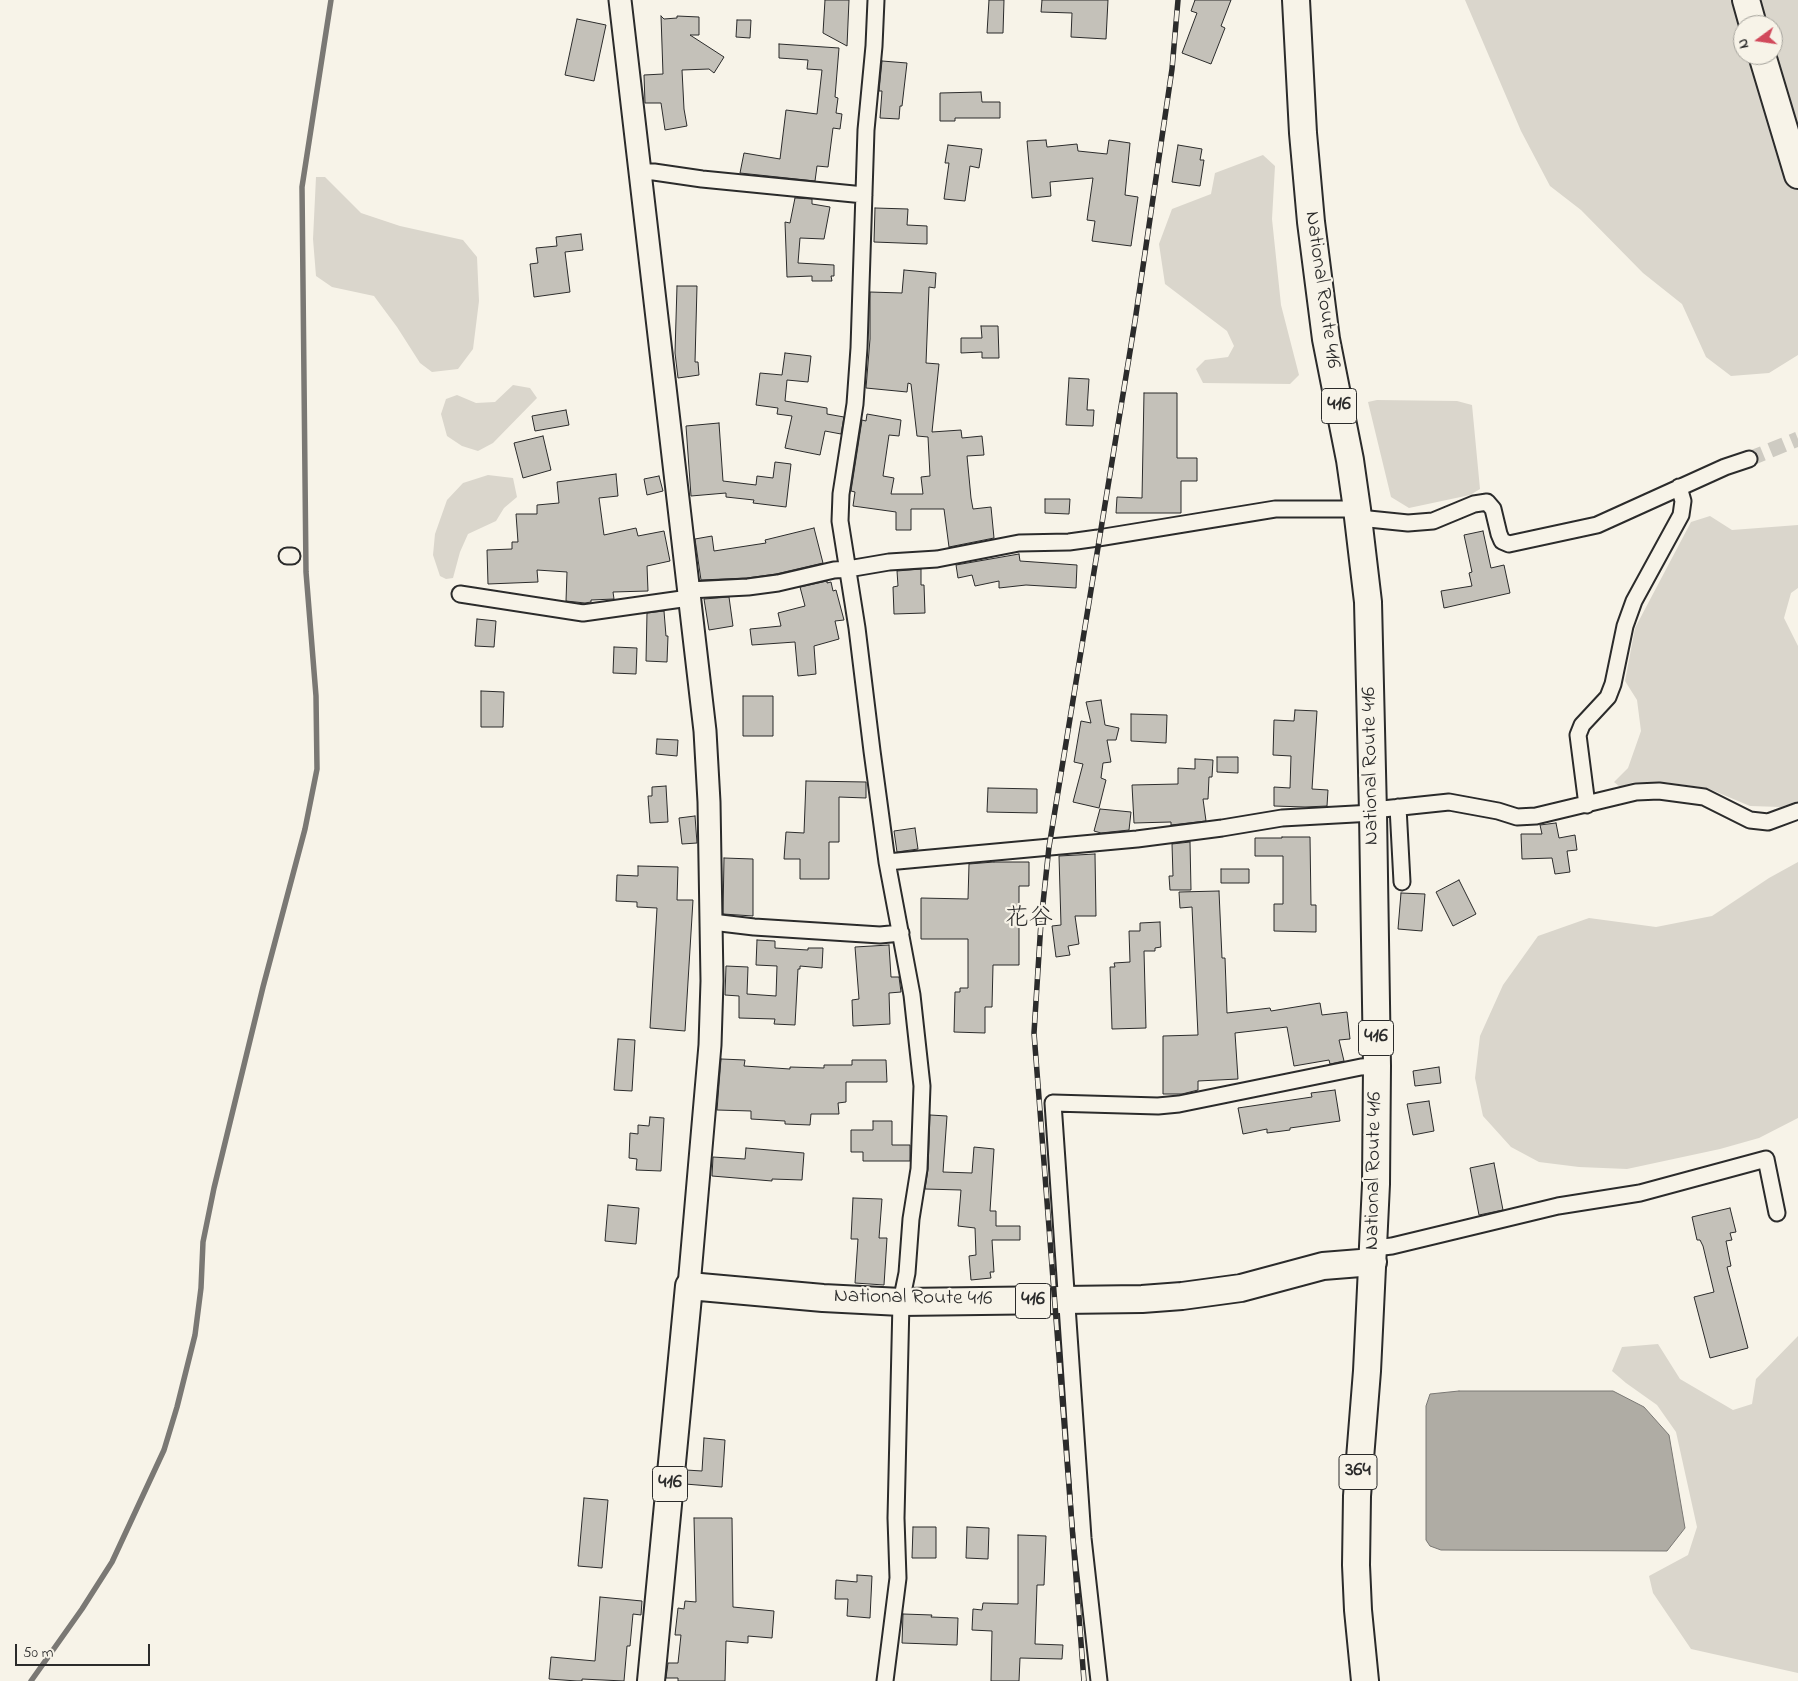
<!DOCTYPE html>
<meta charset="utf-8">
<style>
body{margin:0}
#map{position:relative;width:1798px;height:1681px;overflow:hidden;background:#f7f3e8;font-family:"Indie Flower",sans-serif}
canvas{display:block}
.north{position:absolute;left:1733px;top:15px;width:50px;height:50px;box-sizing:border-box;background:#f7f3e8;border:1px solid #a5a39c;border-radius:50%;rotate:256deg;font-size:14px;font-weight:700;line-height:20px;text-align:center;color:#2b2b2b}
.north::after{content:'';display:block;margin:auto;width:18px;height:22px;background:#d1495b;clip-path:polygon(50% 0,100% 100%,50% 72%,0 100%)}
.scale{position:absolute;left:15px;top:1644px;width:135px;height:22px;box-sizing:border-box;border:2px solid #2b2b2b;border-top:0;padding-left:6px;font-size:15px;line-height:18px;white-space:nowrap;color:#2b2b2b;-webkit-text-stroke:4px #f7f3e8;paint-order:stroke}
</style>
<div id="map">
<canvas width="1798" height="1681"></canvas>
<div class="north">N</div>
<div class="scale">50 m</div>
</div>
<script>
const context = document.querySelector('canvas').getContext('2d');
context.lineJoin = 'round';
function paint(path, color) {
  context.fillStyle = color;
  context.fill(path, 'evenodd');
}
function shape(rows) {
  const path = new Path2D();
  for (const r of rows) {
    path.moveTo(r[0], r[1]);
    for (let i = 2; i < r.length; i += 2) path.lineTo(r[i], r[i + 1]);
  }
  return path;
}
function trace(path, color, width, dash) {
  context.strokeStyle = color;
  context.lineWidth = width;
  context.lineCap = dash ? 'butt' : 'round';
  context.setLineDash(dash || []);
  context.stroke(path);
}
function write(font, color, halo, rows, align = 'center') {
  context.font = font + ' "Indie Flower","Klee One",sans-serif';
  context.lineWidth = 4.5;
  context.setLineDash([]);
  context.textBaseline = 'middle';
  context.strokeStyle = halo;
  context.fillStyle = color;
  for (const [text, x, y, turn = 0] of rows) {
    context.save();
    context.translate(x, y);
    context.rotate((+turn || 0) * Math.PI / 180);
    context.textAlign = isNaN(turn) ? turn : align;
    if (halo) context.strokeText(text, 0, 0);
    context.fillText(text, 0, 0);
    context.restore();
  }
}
paint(shape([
 [1465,0,1798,0,1798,355,1769,373,1731,376,1706,357,1682,304,1643,273,1581,210,1550,186,1521,131],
 [1743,25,1773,25,1773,55,1743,55],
 [1263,155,1275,166,1272,219,1281,305,1299,375,1290,384,1203,383,1196,369,1205,360,1228,357,1234,346,1227,331,1165,284,1159,244,1172,209,1211,194,1215,173],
 [316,177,325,177,361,213,400,226,463,240,477,257,479,301,473,349,458,369,432,372,420,363,397,327,374,296,332,287,316,276,313,239],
 [513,385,530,388,537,398,493,443,478,451,462,446,447,436,441,414,446,399,457,395,476,403,495,402],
 [1377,400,1457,401,1472,405,1480,489,1470,495,1409,508,1391,497,1368,402],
 [488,475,513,478,517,497,504,508,496,521,468,534,460,552,453,578,446,579,440,576,433,555,435,534,447,500,463,483],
 [1710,516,1732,530,1798,525,1798,588,1791,593,1784,618,1798,646,1798,801,1781,807,1750,806,1707,788,1664,782,1634,782,1620,787,1614,782,1628,768,1641,731,1637,700,1625,681,1635,628,1691,522],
 [1798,862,1798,1118,1759,1138,1720,1149,1627,1169,1579,1167,1539,1162,1511,1147,1483,1116,1475,1078,1480,1036,1503,985,1538,936,1589,918,1656,927,1712,916,1769,878],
 [1798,1336,1798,1673,1691,1649,1653,1593,1649,1576,1688,1555,1697,1527,1676,1432,1657,1405,1626,1383,1612,1371,1622,1347,1658,1344,1680,1379,1733,1410,1752,1404,1756,1379]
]), '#dad6cc');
const water = shape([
 [1459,1391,1613,1391,1644,1407,1669,1435,1685,1528,1667,1551,1441,1550,1430,1546,1426,1540,1426,1406,1430,1394,1459,1391]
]);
paint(water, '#afaca4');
trace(water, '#7a7874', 1);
trace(shape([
 [31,1681,82,1609,112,1562,164,1450,177,1407,195,1335,201,1288,203,1242,214,1188,263,987,305,829,317,769,316,696,306,572,302,187,331,0]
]), '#7a7874', 5.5);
const building = shape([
 [825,0,849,0,847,46,823,33,825,0],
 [989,0,1004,0,1003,33,987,33,989,0],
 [1042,0,1108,0,1106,39,1071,37,1072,13,1041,12,1042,0],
 [1195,0,1231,0,1221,26,1225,28,1211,64,1182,53,1197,13,1191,11,1195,0],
 [661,16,664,19,677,18,677,16,699,17,699,35,690,35,724,57,714,73,709,69,682,70,684,109,687,126,665,130,661,103,645,103,644,75,663,74,661,16],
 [577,19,606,25,594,81,565,75,577,19],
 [737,20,751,20,750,38,736,37,737,20],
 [779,44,839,48,835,97,838,98,836,113,842,114,840,129,833,128,828,167,817,166,815,181,740,173,744,153,780,159,786,110,817,114,822,70,807,69,808,60,779,58,779,44],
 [882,61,907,63,902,106,900,106,899,119,880,118,882,91,879,91,882,61],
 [981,92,982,102,1000,102,1000,118,955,118,955,121,940,121,940,93,981,92],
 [1046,140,1047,147,1077,144,1078,151,1107,154,1109,140,1130,143,1125,195,1138,197,1131,246,1092,241,1095,221,1087,220,1093,178,1050,182,1051,196,1032,198,1027,141,1046,140],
 [948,145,982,149,979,168,970,166,965,201,944,199,949,163,945,163,948,145],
 [1178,145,1202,149,1200,160,1204,160,1200,186,1172,182,1178,145],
 [795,198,812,199,812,204,830,207,824,239,800,238,798,263,834,265,834,276,831,276,832,281,812,281,812,276,787,277,785,222,790,223,795,198],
 [875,208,908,209,907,225,927,226,927,244,874,242,875,208],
 [581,234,583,250,565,252,570,292,534,297,530,264,538,263,536,248,557,246,556,237,581,234],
 [904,270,936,273,935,288,929,287,926,363,939,364,932,432,961,430,962,438,982,436,984,455,967,456,971,498,973,509,991,507,994,538,949,547,944,509,911,509,911,530,896,530,896,512,853,506,855,492,851,491,862,420,866,421,867,414,901,420,899,436,889,435,883,476,894,478,891,494,923,494,921,477,930,476,928,437,917,436,911,384,908,383,907,392,866,388,870,339,870,292,902,293,904,270],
 [677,286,697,286,695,362,698,362,699,375,678,378,675,353,677,286],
 [981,326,998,326,999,358,982,358,982,352,961,353,961,338,982,338,981,326],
 [785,353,811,356,808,382,787,380,785,401,827,408,827,414,844,417,841,434,825,431,820,455,785,448,792,416,777,414,778,408,756,405,760,373,782,375,785,353],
 [1069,378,1089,379,1087,410,1094,410,1093,426,1066,425,1069,378],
 [1144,393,1177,393,1177,458,1197,458,1197,481,1181,481,1181,513,1116,513,1117,497,1142,498,1144,393],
 [566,410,569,425,535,431,532,416,566,410],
 [719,423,723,481,756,485,757,476,773,478,775,462,791,464,786,507,753,503,754,500,726,497,726,493,691,496,686,426,719,423],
 [543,436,551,470,523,478,514,443,543,436],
 [616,474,618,496,599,498,604,535,636,528,638,536,664,531,670,561,647,566,648,591,613,592,614,599,591,600,591,602,585,603,566,601,567,572,537,570,538,582,488,584,487,550,512,549,512,542,518,542,516,514,537,514,537,505,559,503,557,482,616,474],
 [659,476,663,491,647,495,644,479,659,476],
 [1045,499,1070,499,1069,514,1045,513,1045,499],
 [814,528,823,563,776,574,747,578,701,580,695,539,712,536,714,551,766,543,765,540,814,528],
 [1483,531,1491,568,1504,565,1510,593,1444,608,1441,591,1472,586,1469,573,1472,572,1464,535,1483,531],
 [1019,554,1020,561,1077,565,1076,588,1026,585,999,588,999,581,975,586,972,575,958,578,956,565,1019,554],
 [921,569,921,585,924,585,925,613,894,614,893,587,898,586,897,571,921,569],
 [827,581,827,583,831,582,833,591,836,590,844,620,835,621,839,639,814,646,816,674,798,676,795,642,752,645,750,629,781,626,778,613,805,606,800,587,827,581],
 [729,597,733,626,709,630,704,599,729,597],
 [664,611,666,636,668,636,667,662,646,661,647,613,664,611],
 [477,619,496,621,494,647,475,646,477,619],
 [614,647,637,648,636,674,613,673,614,647],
 [481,691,504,692,503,727,481,727,481,691],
 [743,696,773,696,773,736,743,736,743,696],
 [1101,700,1105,725,1119,728,1116,740,1107,740,1111,762,1103,763,1101,778,1106,780,1099,808,1073,802,1083,764,1074,762,1081,721,1091,723,1086,702,1101,700],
 [1295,710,1317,711,1312,789,1328,790,1327,806,1305,807,1274,806,1274,787,1290,788,1291,756,1273,755,1274,720,1294,721,1295,710],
 [1131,714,1167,715,1166,743,1131,741,1131,714],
 [657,739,678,740,677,756,656,754,657,739],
 [1217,757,1238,757,1238,773,1217,772,1217,757],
 [1195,759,1213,760,1212,777,1209,777,1208,799,1203,799,1206,821,1171,825,1171,822,1134,823,1132,785,1178,784,1178,768,1195,769,1195,759],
 [806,781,866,782,866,798,839,797,839,842,829,842,829,879,800,879,800,859,784,859,786,832,804,833,806,781],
 [666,786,668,822,650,823,648,796,652,796,652,787,666,786],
 [988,788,1037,789,1037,813,987,812,988,788],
 [1100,809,1131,812,1129,830,1101,833,1094,831,1100,809],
 [695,816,697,843,682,844,679,818,695,816],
 [1556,823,1559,838,1575,835,1577,850,1567,851,1570,872,1555,874,1552,858,1522,859,1521,834,1542,834,1540,825,1556,823],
 [915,828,918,849,897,852,894,831,915,828],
 [1282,837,1310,837,1311,905,1316,905,1316,932,1274,931,1274,904,1283,904,1283,856,1255,856,1255,838,1282,838,1282,837],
 [1190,842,1191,890,1170,890,1169,876,1173,876,1172,844,1190,842],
 [1095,854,1096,916,1075,916,1079,944,1068,946,1070,955,1056,957,1052,926,1061,925,1059,856,1095,854],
 [724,858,753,859,753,916,723,914,724,858],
 [994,862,1029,862,1029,886,1019,886,1019,965,993,965,992,1007,985,1007,985,1033,954,1032,955,992,960,992,960,988,968,988,968,939,921,939,921,898,968,899,969,864,994,862],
 [638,866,678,867,677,900,693,900,685,1031,650,1028,657,908,637,907,637,902,616,901,617,875,638,876,638,866],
 [1221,869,1249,869,1249,883,1221,883,1221,869],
 [1459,880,1476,914,1453,926,1436,892,1459,880],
 [1219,891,1222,958,1225,958,1227,1013,1270,1008,1271,1011,1320,1003,1322,1015,1347,1012,1350,1039,1339,1040,1344,1061,1330,1064,1329,1060,1294,1066,1287,1027,1235,1033,1238,1079,1198,1081,1198,1090,1182,1094,1163,1094,1163,1036,1198,1035,1192,907,1180,908,1179,892,1219,891],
 [1401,893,1425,894,1422,931,1398,929,1401,893],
 [1160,922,1161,947,1155,948,1155,951,1144,951,1146,1028,1112,1029,1110,967,1115,967,1114,963,1130,962,1129,931,1140,931,1140,923,1160,922],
 [757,940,775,941,775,948,808,950,808,948,823,948,822,968,800,966,800,969,798,969,795,1025,774,1024,775,1019,739,1018,739,996,725,995,726,966,748,967,747,994,776,996,777,966,756,965,757,940],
 [889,945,891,977,899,977,901,992,889,993,890,1024,853,1026,852,1000,859,999,855,947,889,945],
 [618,1039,635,1040,632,1091,614,1090,618,1039],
 [721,1059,745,1060,744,1066,790,1069,790,1067,824,1068,824,1065,852,1065,852,1060,886,1060,887,1082,846,1082,846,1102,838,1103,839,1114,811,1114,810,1125,785,1124,785,1121,751,1119,751,1111,717,1110,721,1059],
 [1439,1067,1441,1083,1415,1086,1413,1071,1439,1067],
 [1335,1090,1340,1121,1290,1128,1290,1130,1267,1133,1267,1129,1243,1134,1238,1108,1312,1097,1311,1093,1335,1090],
 [1429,1101,1434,1131,1413,1135,1407,1104,1429,1101],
 [930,1115,947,1116,943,1172,972,1173,974,1147,994,1149,990,1211,996,1211,996,1226,1020,1226,1020,1240,992,1240,994,1272,990,1272,991,1278,971,1280,969,1256,976,1255,975,1228,958,1226,961,1190,925,1189,928,1169,930,1115],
 [650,1117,664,1118,661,1171,636,1170,637,1159,629,1158,630,1133,638,1134,638,1125,649,1126,650,1117],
 [873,1121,892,1121,892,1145,910,1145,910,1161,863,1161,863,1152,851,1152,851,1130,873,1130,873,1121],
 [746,1148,804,1153,802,1180,772,1179,772,1181,712,1176,713,1157,745,1159,746,1148],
 [1494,1163,1503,1210,1479,1215,1470,1168,1494,1163],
 [853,1198,882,1199,879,1238,887,1238,884,1285,855,1283,858,1239,851,1239,853,1198],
 [608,1205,639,1208,636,1244,605,1241,608,1205],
 [1730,1208,1736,1232,1730,1233,1732,1240,1726,1241,1731,1266,1727,1267,1748,1348,1710,1358,1694,1297,1714,1292,1703,1246,1700,1240,1697,1240,1692,1217,1730,1208],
 [704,1438,725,1440,722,1487,685,1484,686,1470,702,1471,704,1438],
 [584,1498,608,1500,602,1568,578,1566,584,1498],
 [694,1518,732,1518,733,1607,774,1611,772,1638,748,1636,748,1643,726,1641,725,1681,678,1681,678,1678,666,1678,668,1663,678,1663,681,1635,675,1635,678,1608,684,1609,685,1601,696,1602,694,1518],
 [913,1527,936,1527,936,1558,912,1558,913,1527],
 [967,1527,989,1528,988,1559,966,1558,967,1527],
 [1018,1535,1046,1536,1044,1585,1037,1585,1035,1644,1063,1645,1062,1659,1020,1658,1019,1681,991,1681,992,1631,972,1630,973,1609,982,1610,983,1603,1018,1604,1018,1535],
 [857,1575,872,1576,870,1618,847,1616,848,1599,835,1599,836,1580,857,1582,857,1575],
 [600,1597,642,1601,641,1615,633,1614,630,1646,627,1646,624,1681,582,1679,582,1681,577,1681,549,1679,551,1657,595,1661,600,1597],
 [903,1614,932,1615,931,1617,958,1618,957,1645,902,1643,903,1614]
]);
paint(building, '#c4c1b9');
trace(building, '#2b2b2b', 1);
trace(shape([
 [1749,459,1798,439]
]), '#cecbc2', 15, [15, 8]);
const street = shape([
 [876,0,874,46,866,130,859,348,855,404,841,494,840,521,857,628,872,751,887,862,912,995,922,1086,919,1169,911,1219,907,1273,901,1302,896,1518,898,1578,885,1681],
 [640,172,654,172,702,179,864,195],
 [1359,518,1408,523,1433,521,1474,504,1487,502,1493,509,1499,534,1502,541,1509,544,1597,525,1725,467,1749,459],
 [287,556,292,556],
 [689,590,748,587,778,583,834,570,848,569,889,562,937,559,1019,543,1069,542,1098,538,1275,509,1357,509],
 [460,594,583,613,689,598],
 [1587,805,1578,735,1582,725,1608,697,1613,684,1625,626,1634,601,1681,515,1683,501,1679,487],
 [1398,807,1402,882],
 [1373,810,1449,802,1498,811,1517,817,1536,816,1636,792,1659,791,1704,797,1750,820,1768,822,1798,811],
 [887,862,1137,839,1222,828,1282,818,1373,813],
 [712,922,754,927,880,935,901,933],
 [1374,1248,1392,1246,1558,1206,1640,1193,1766,1159,1777,1213],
 [1099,1681,1083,1538,1053,1103,1158,1106,1179,1104,1361,1067,1377,1066]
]);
const secondary = shape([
 [620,0,705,731,709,802,712,981,710,1045,689,1286]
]);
const highway = shape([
 [1296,0,1303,133,1311,222,1326,339,1350,460,1357,509,1368,602,1373,813,1377,1066,1376,1184,1367,1371,1357,1496,1356,1565,1358,1610,1365,1681],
 [1746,0,1753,25],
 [1762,55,1798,175],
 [651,1681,689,1286,823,1298,901,1302,1142,1299,1182,1296,1241,1288,1323,1266,1373,1262]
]);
trace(street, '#2b2b2b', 19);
trace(secondary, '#2b2b2b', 25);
trace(highway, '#2b2b2b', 30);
trace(street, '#f7f3e8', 15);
trace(secondary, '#f7f3e8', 21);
trace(highway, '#f7f3e8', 26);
const rail = shape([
 [1084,1681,1034,1033,1041,922,1049,847,1135,321,1172,69,1178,0]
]);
trace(rail, '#2b2b2b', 5.5);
trace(rail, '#f7f3e8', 4, [11]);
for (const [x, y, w] of [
 [1339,406,35],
 [1376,1038,35],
 [1033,1301,35],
 [1358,1472,38],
 [670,1484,35]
]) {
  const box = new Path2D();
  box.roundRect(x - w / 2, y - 17.5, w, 35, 4);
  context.fillStyle = '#f7f3e8';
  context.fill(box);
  trace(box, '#2b2b2b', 1);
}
write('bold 20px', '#2b2b2b', null, [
 ["416",1339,406],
 ["416",1376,1038],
 ["416",1033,1301],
 ["364",1358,1472],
 ["416",670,1484]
]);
write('21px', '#2b2b2b', '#f7f3e8', [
 ["National Route 416",1321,290,82],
 ["National Route 416",1372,766,-91],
 ["National Route 416",1375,1171,-89],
 ["National Route 416",913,1299,1]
]);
write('24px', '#2b2b2b', '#f7f3e8', [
 ["花谷",1029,920]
]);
</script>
